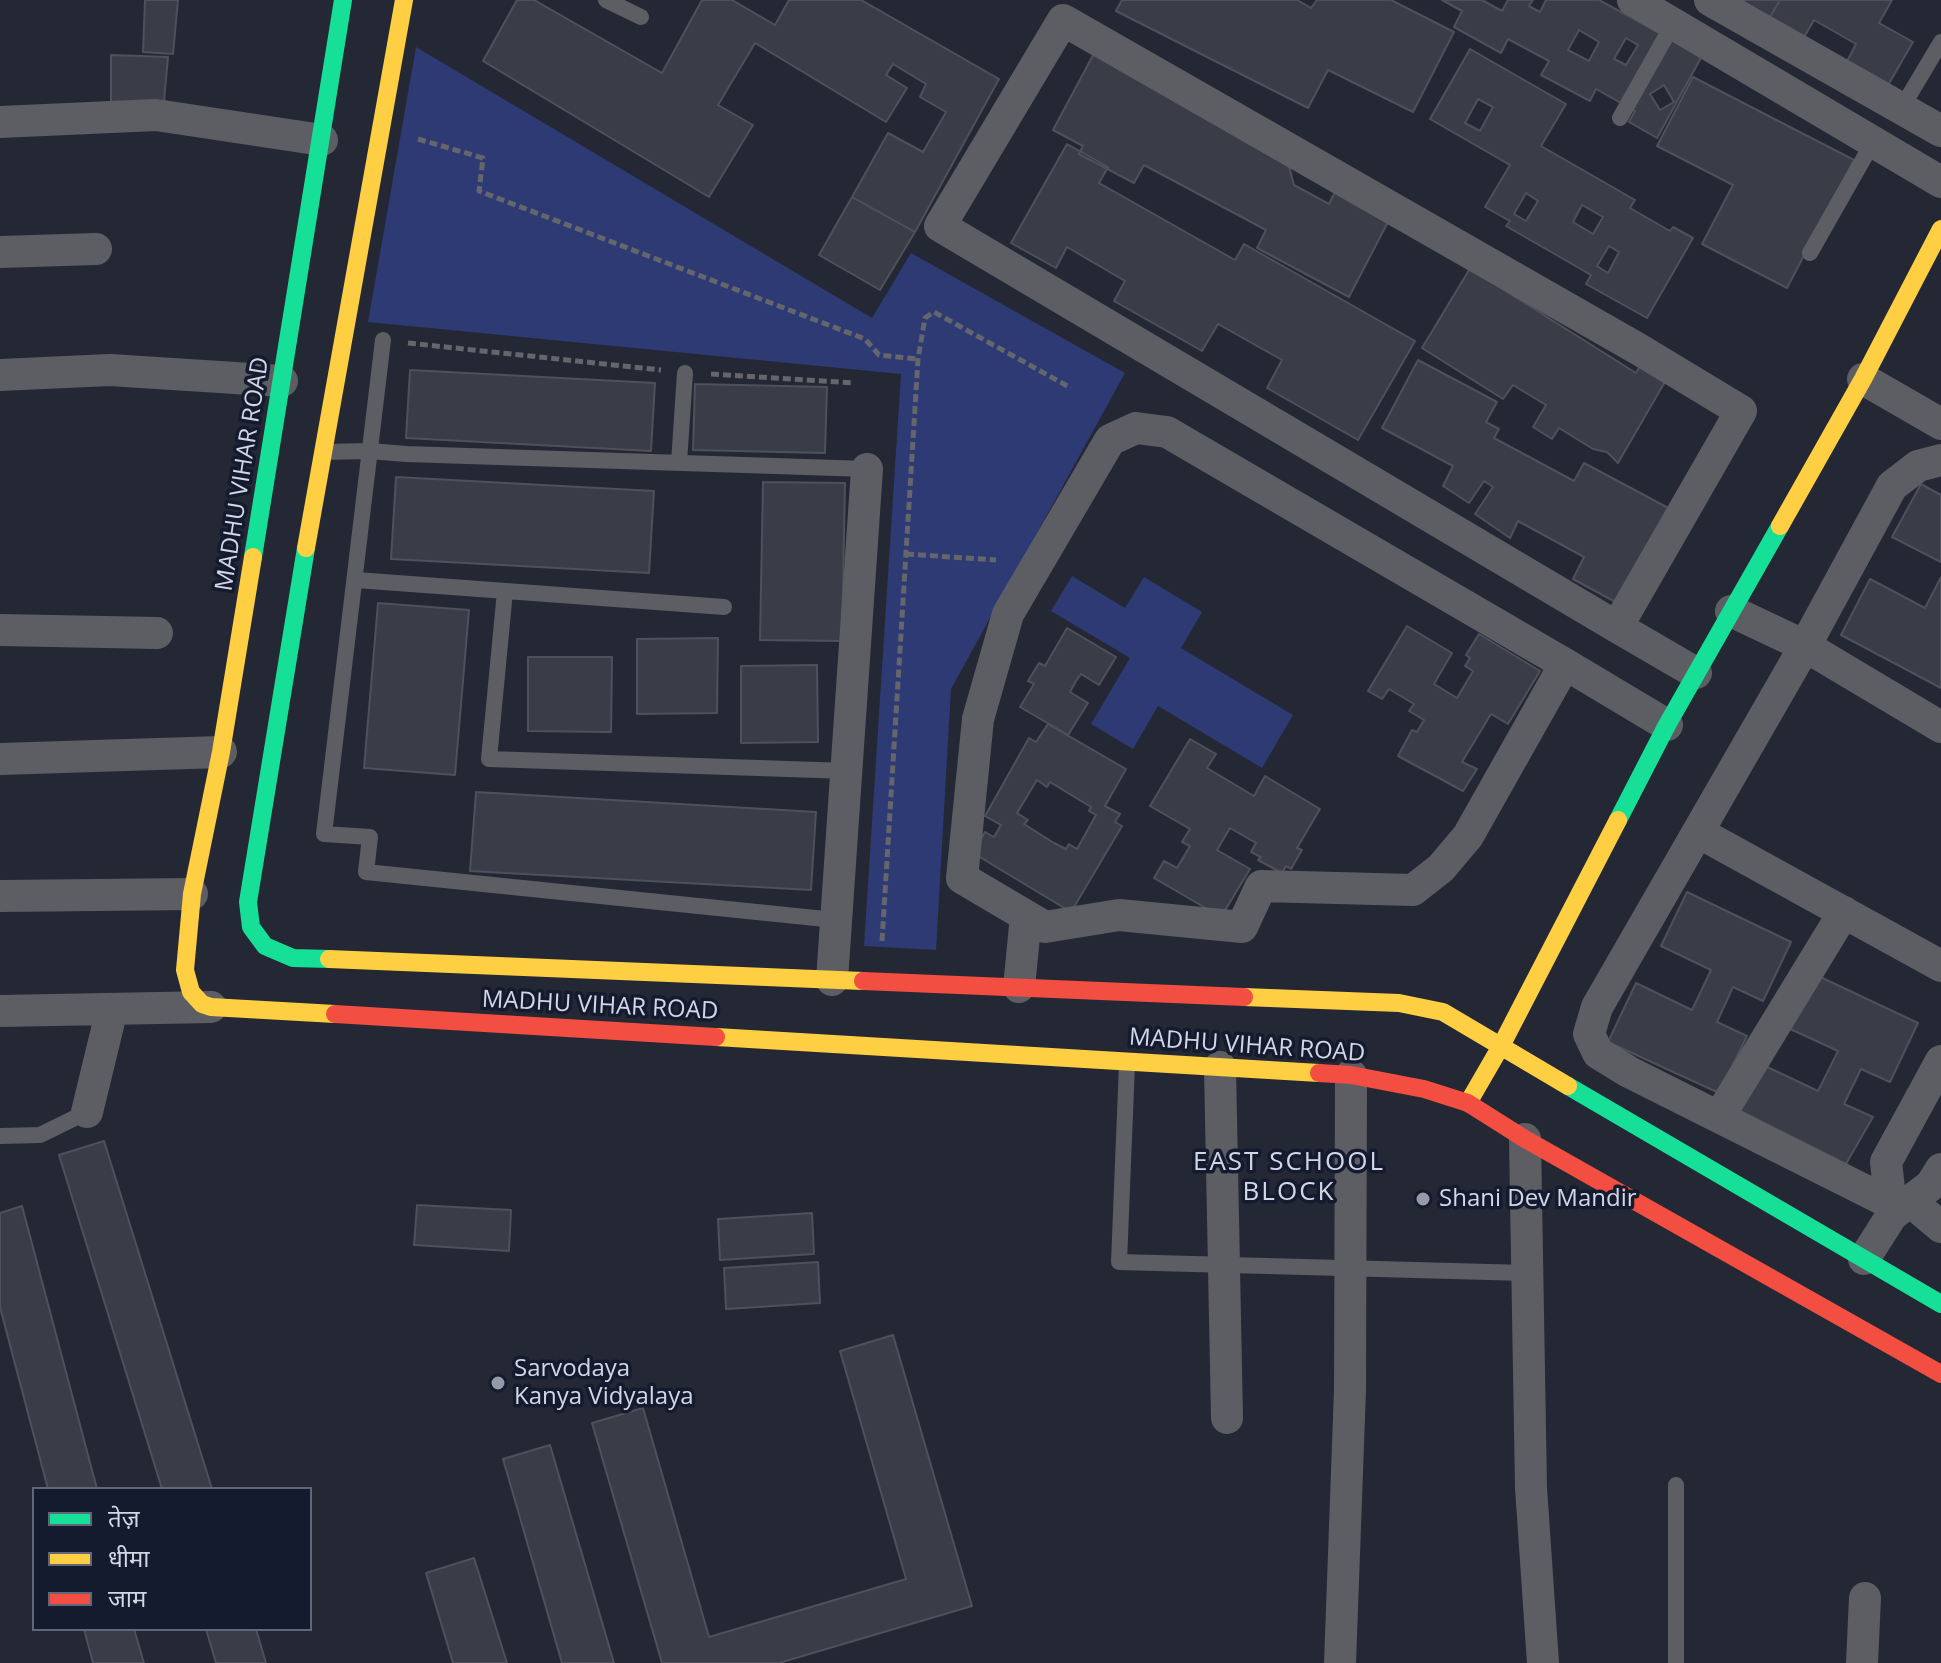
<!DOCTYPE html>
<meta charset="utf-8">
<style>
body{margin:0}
#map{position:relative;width:1941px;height:1663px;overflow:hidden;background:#242834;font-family:"Open Sans","Noto Sans Devanagari",sans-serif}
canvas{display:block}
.legend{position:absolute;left:32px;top:1487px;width:280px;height:144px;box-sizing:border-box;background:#151b2f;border:2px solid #616678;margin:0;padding:10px 14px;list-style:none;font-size:24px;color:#d2d7e6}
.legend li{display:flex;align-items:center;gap:16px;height:40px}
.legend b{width:40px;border:2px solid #616678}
</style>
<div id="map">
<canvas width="1941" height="1663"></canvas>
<ul class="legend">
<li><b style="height:10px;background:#16e098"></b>तेज़</li>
<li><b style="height:10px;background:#ffcf43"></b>धीमा</li>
<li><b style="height:10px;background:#f24e42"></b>जाम</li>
</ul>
</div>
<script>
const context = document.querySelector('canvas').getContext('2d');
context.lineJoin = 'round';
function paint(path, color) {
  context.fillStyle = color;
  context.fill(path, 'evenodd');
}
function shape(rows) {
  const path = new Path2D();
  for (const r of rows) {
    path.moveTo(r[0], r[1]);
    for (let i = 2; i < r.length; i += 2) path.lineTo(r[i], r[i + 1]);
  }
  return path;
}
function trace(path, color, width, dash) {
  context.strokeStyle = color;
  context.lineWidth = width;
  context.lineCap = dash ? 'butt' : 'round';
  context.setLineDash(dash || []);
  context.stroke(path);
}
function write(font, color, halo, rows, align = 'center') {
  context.font = font + ' "Open Sans",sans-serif';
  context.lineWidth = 7;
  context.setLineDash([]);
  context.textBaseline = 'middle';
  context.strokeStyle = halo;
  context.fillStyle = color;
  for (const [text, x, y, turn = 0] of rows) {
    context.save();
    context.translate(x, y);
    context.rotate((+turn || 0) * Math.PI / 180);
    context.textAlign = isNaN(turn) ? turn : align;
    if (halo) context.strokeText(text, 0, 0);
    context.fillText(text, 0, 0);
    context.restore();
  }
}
paint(shape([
 [416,47,872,318,911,253,1125,373,951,689,936,950,864,946,901,374,368,322],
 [1072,576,1125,608,1144,577,1202,612,1181,648,1293,715,1262,768,1158,706,1133,749,1091,724,1130,658,1051,611]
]), '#2d3a74');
const building = shape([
 [145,0,178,0,173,54,143,52,145,0],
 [517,0,534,0,662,73,702,0,732,0,775,25,789,0,861,0,999,79,915,232,852,197,888,133,923,152,946,112,920,97,926,84,893,64,886,75,907,88,886,122,755,43,718,105,753,125,709,197,483,61,517,0],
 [1122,0,1297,0,1311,8,1317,0,1391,0,1454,32,1413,112,1328,70,1308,108,1116,11,1122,0],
 [1442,0,1482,0,1502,11,1508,0,1533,0,1529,6,1540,12,1546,0,1599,0,1702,56,1657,138,1629,122,1635,111,1596,89,1590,101,1541,75,1549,61,1508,39,1501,53,1454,27,1462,11,1442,0],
 [1579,30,1599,42,1589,61,1568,50,1579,30],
 [1626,38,1638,45,1626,65,1614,59,1626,38],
 [1664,85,1674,102,1660,110,1650,94,1664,85],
 [1736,0,1780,0,1769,19,1736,0],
 [1780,0,1892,0,1879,23,1913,42,1883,94,1842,71,1856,44,1814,20,1803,39,1769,19,1780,0],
 [1098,46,1289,166,1294,185,1329,204,1338,186,1389,220,1349,297,1257,248,1266,230,1144,165,1134,183,1079,154,1083,146,1053,130,1098,46],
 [1470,49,1566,104,1541,146,1635,200,1630,208,1670,231,1673,227,1693,238,1647,318,1586,284,1591,275,1506,226,1510,221,1485,207,1510,165,1430,119,1470,49],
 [1478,99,1493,107,1480,131,1465,123,1478,99],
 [1526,193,1538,201,1526,221,1514,214,1526,193],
 [1582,205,1603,217,1593,234,1573,222,1582,205],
 [1609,246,1619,252,1608,273,1597,266,1609,246],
 [111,55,168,57,163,112,111,112,111,55],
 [1693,77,1854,160,1787,288,1702,244,1733,185,1657,146,1693,77],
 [1067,144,1108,167,1099,183,1235,260,1244,244,1415,341,1358,440,1267,388,1282,360,1218,324,1202,351,1114,301,1125,281,1067,247,1056,268,1011,243,1067,144],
 [852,197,915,232,880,290,819,255,852,197],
 [1472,265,1501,288,1636,373,1641,364,1666,380,1618,463,1607,452,1593,449,1559,428,1552,439,1533,427,1546,405,1513,385,1503,399,1422,348,1472,265],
 [1418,360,1497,402,1486,422,1499,429,1494,438,1574,481,1584,463,1674,511,1623,606,1573,579,1584,557,1518,521,1510,538,1475,514,1493,487,1484,481,1469,503,1443,486,1453,466,1382,428,1418,360],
 [410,370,655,383,651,451,406,438,410,370],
 [695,384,827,387,825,453,693,450,695,384],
 [396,477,654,491,649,573,391,559,396,477],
 [763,482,845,483,842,641,760,640,763,482],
 [1921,484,1941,495,1941,562,1892,537,1921,484],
 [1941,577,1941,688,1841,635,1870,579,1925,608,1941,577],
 [378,603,469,610,455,775,364,768,378,603],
 [1407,626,1452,653,1434,684,1457,698,1473,671,1465,666,1470,658,1466,655,1479,634,1540,671,1508,724,1491,714,1462,762,1477,769,1463,791,1398,756,1412,730,1417,732,1424,720,1409,711,1414,704,1389,689,1382,699,1368,691,1407,626],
 [1067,628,1116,657,1099,685,1081,674,1076,681,1070,692,1088,703,1068,735,1020,707,1034,684,1028,681,1039,663,1045,666,1067,628],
 [718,638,717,713,637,714,637,639,718,638],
 [528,657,612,657,611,732,528,731,528,657],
 [817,665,818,742,741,743,741,666,817,665],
 [1048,724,1126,769,1105,806,1120,814,1115,822,1122,826,1071,912,973,853,985,832,994,837,1001,825,985,816,1029,738,1036,742,1048,724],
 [1037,780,1047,787,1050,782,1091,807,1089,811,1096,815,1077,849,1069,844,1066,849,1054,843,1024,824,1028,820,1017,813,1037,780],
 [1190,739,1216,754,1207,768,1254,796,1265,776,1320,809,1297,848,1302,850,1291,869,1286,866,1282,873,1258,860,1261,857,1251,852,1256,843,1230,828,1217,850,1250,869,1221,917,1154,878,1164,861,1177,868,1190,846,1182,842,1190,829,1150,806,1190,739],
 [476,792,816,812,811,890,470,871,476,792],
 [1687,892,1791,942,1763,1001,1733,987,1717,1022,1747,1036,1719,1093,1608,1042,1636,983,1692,1010,1711,970,1661,946,1687,892],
 [1814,974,1918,1023,1890,1082,1861,1069,1844,1104,1873,1117,1839,1176,1731,1117,1763,1065,1818,1091,1838,1051,1788,1028,1814,974],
 [104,1141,212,1489,162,1489,59,1155,104,1141],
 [417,1205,511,1210,509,1251,414,1245,417,1205],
 [22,1206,97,1489,48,1489,0,1307,0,1213,22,1206],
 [812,1213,814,1254,720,1260,718,1219,812,1213],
 [818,1262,820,1303,726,1309,724,1268,818,1262],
 [893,1335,972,1606,779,1663,662,1663,592,1423,643,1408,709,1637,906,1579,840,1351,893,1335],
 [550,1445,614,1663,562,1663,503,1459,550,1445],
 [474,1558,507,1663,453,1663,426,1573,474,1558],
 [84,1629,134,1629,144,1663,93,1663,84,1629],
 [206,1629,256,1629,266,1663,216,1663,206,1629]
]);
paint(building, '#3a3d47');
trace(building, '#4e515b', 2);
trace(shape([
 [418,139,483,158,479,191,865,339,879,355,918,359],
 [408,343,661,370],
 [711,374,853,383],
 [906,554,996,560],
 [882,941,918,359,925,318,934,312,1071,388]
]), '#64666c', 5, [8, 4]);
trace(shape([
 [606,0,641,17],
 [1901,109,1941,42],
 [1620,118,1673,24],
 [1810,253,1873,142],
 [383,340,324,834,370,837,366,872,835,920],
 [323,452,370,451,406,454,867,469],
 [679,463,685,373],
 [356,580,724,607],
 [505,591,489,759,848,771],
 [1127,1064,1119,1262,1526,1273],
 [0,1136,40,1135,87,1112],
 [1676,1663,1676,1485]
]), '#5d5e64', 16);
trace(shape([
 [1633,0,1941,182],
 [1710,0,1941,131],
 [0,122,156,115,322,140],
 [0,252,96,249],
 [0,375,110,370,282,381],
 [1863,379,1941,424],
 [1731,611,1805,646,1892,486,1918,466,1941,460],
 [1617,627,1741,411,1640,350,1063,20,940,226,1617,627,1696,673],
 [0,630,157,633],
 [1565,664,1468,836,1441,868,1413,890,1261,886,1242,927,1119,915,1045,927,962,878,978,719,1008,614,1110,440,1136,428,1167,432,1565,664,1667,725],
 [0,759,221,752],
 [1698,832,1941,966],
 [0,896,192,894],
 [832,980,867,469],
 [1019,987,1026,916],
 [0,1011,211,1007],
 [1220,1067,1227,1418],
 [87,1112,112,1009],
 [1719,1117,1844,912],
 [1525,1139,1531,1488,1543,1663],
 [1910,1201,1941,1227],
 [1890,1203,1629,1072,1598,1053,1589,1034,1597,1007,1805,646,1941,727],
 [1892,1215,1931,1185,1941,1169],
 [1864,1259,1892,1215,1886,1162,1941,1061],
 [1340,1663,1350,1390,1351,1075],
 [1862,1663,1865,1598]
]), '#5d5e64', 32);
trace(shape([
 [306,548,248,902,251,927,265,946,293,958,329,959],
 [253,557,343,0],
 [1618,820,1667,725,1780,526],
 [1568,1086,1941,1304]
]), '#16e098', 18);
trace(shape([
 [1780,526,1863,379,1941,229],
 [306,548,404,0],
 [253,557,221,752,192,894,185,970,191,992,202,1004,211,1007,335,1014],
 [329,959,863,981],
 [1244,997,1399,1003,1443,1012,1568,1086],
 [716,1037,1319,1073],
 [1468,1103,1501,1046,1618,820]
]), '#ffcf43', 18);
trace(shape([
 [863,981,1244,997],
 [335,1014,716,1037],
 [1319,1073,1351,1075,1424,1089,1468,1103,1525,1139,1941,1374]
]), '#f24e42', 18);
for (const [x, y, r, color] of [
 [1423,1199,8,"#959aa8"],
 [498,1383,8,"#959aa8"]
]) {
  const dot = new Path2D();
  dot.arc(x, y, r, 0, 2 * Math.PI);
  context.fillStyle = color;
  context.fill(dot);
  trace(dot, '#151b2f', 3);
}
write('24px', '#d2d7e6', '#151b2f', [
 ["MADHU VIHAR ROAD",243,474,-81],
 ["MADHU VIHAR ROAD",600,1006,3],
 ["MADHU VIHAR ROAD",1247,1046,4]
]);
write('24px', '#d2d7e6', '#151b2f', [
 ["Shani Dev Mandir",1439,1199],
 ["Sarvodaya",514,1369],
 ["Kanya Vidyalaya",514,1397]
], 'left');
context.letterSpacing = '2px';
write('26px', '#d2d7e6', '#151b2f', [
 ["EAST SCHOOL",1289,1163],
 ["BLOCK",1289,1193]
]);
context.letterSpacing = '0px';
</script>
